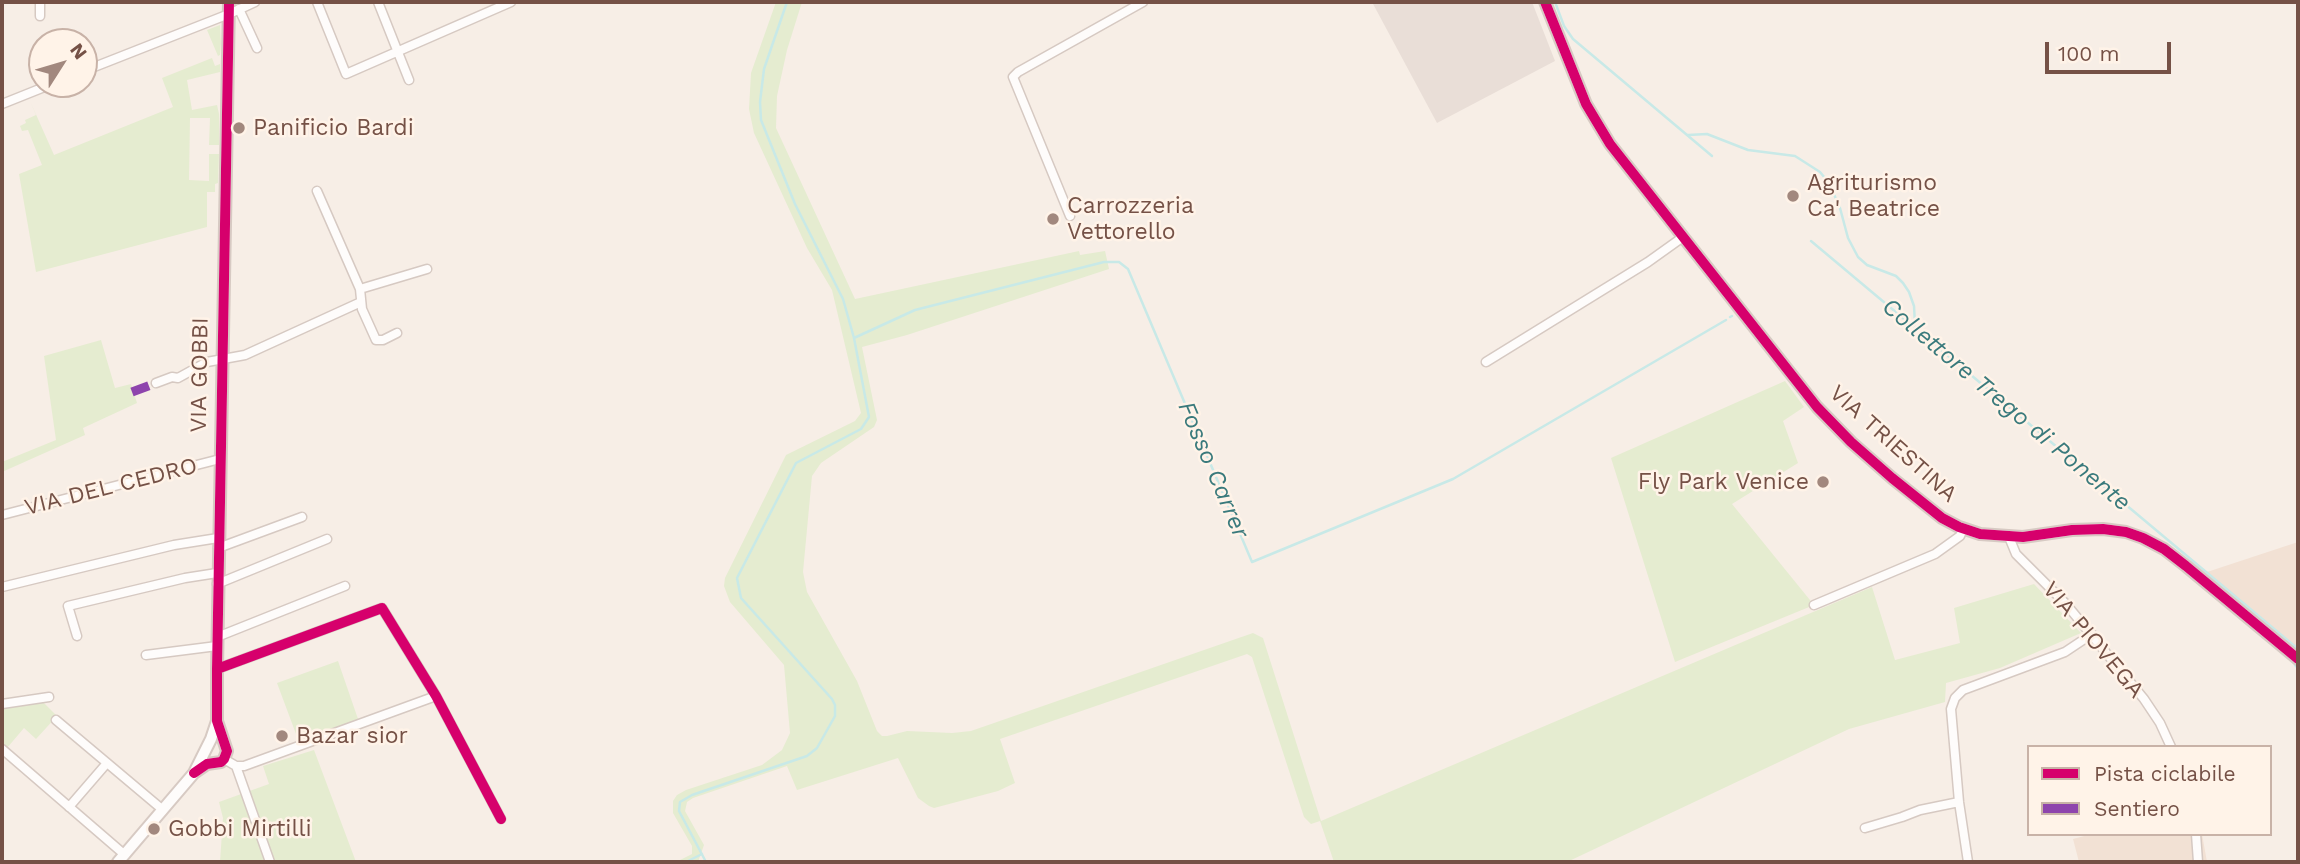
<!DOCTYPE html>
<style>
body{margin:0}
#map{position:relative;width:2300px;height:864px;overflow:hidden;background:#f7eee6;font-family:"Work Sans",sans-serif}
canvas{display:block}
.frame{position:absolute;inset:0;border:4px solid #755146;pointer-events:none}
.legend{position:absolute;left:2027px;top:745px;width:245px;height:91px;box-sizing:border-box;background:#fff3e8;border:2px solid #c8b2a7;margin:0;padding:9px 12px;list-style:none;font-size:21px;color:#755146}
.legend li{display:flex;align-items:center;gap:14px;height:35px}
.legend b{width:35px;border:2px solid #c8b2a7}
.north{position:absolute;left:28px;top:28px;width:70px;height:70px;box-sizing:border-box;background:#fff3e8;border:2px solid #c8b2a7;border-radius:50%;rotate:53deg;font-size:19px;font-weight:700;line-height:28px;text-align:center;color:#755146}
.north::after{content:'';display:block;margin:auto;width:24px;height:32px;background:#a2887e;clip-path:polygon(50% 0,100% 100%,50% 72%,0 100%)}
.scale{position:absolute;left:2045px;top:42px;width:126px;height:32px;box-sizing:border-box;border:4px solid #755146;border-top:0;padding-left:9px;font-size:21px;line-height:24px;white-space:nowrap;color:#755146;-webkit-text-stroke:5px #fff3e8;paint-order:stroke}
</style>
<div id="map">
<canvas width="2300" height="864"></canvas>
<div class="frame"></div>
<ul class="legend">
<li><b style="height:9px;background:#d6006c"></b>Pista ciclabile</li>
<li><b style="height:9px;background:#8e44ad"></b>Sentiero</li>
</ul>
<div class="north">N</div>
<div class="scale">100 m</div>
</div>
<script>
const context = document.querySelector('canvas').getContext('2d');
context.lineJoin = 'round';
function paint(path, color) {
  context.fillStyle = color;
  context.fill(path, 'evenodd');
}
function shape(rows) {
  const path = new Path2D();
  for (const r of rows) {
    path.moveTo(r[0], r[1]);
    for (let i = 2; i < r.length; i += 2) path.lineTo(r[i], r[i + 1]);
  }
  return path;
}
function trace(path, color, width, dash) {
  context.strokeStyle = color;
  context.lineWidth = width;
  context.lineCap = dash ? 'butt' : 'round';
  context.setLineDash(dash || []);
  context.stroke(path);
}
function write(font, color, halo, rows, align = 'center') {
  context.font = font + ' "Work Sans",sans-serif';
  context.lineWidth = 5;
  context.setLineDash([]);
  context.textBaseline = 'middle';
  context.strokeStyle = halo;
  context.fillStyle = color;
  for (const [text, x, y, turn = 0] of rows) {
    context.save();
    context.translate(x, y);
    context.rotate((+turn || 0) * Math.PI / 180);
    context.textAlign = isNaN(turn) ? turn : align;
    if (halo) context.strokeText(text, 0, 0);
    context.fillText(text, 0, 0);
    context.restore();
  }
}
paint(shape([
 [2298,542,2298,656,2204,573],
 [2092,834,2202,834,2207,862,2079,862,2073,839]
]), '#f2e1d4');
paint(shape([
 [1372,2,1532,2,1555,61,1437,123]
]), '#e9ded7');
paint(shape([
 [776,2,802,2,787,50,777,96,776,128,855,299,1079,251,1080,255,1105,251,1109,269,907,335,862,347,877,420,874,427,821,463,812,476,803,572,807,592,857,681,877,731,882,736,887,736,907,731,952,733,971,731,1253,633,1263,638,1321,821,1872,587,1895,660,1960,643,1954,608,2034,584,2081,633,2000,668,1946,683,1945,702,1849,729,1567,862,1334,862,1320,821,1311,824,1304,817,1252,657,1247,654,1000,739,1015,783,998,791,934,808,929,806,918,798,898,758,797,790,787,766,693,798,687,802,685,811,704,845,698,862,676,862,692,854,692,846,673,813,673,801,677,795,686,790,762,765,782,750,790,733,784,665,730,602,724,586,725,578,786,455,855,421,861,413,832,290,807,248,754,133,749,109,751,73],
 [220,25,221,43,220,55,218,56,207,30],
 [212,58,215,66,220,64,220,72,187,80,192,110,217,105,219,114,219,145,209,145,210,118,190,118,189,180,209,181,209,154,219,154,218,183,215,184,215,192,207,192,207,227,36,272,19,174,42,165,28,130,22,131,20,126,26,123,25,120,36,115,30,101,54,155,173,107,162,78],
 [101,340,115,388,131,384,137,403,83,428,85,435,2,472,2,462,56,440,44,356],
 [1785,381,1804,407,1783,421,1798,463,1732,504,1814,605,1675,662,1611,458],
 [338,661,358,719,299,742,277,683],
 [42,701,57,716,36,739,24,728,7,748,2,744,2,708],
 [314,750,356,862,220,862,223,818,219,802,269,784,263,766]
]), '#e5ecd0');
trace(shape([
 [1555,2,1564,26,1573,39,1712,156],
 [1688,135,1707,134,1748,150,1795,156,1820,172,1829,183,1840,208,1848,238,1858,257,1867,265,1896,276,1903,283,1909,292,1914,306,1915,325],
 [1811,241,2298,649],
 [1730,317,1732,316],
 [854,338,915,310,1104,262,1119,262,1128,269,1252,562,1453,479,1726,320],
 [2295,665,2298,668],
 [686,862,702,854],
 [706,862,679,811,680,802,692,795,807,756,817,748,835,716,835,705,832,699,741,598,737,578,796,463,861,429,869,417,854,338,843,299,795,204,761,120,760,102,764,69,787,2]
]), '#c8e9e7', 2.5);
const street = shape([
 [40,2,40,16],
 [317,2,346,74,511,2],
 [378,2,409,80],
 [239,9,257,48],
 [84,71,229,14,255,2],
 [2,104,52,84],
 [317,191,360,289,362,309,376,340,383,340,397,333],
 [1070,216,1013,77,1018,72,1143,2],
 [360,289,427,269],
 [1486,362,1648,262,1683,237],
 [156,383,172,377,178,378,207,362,245,355,361,302],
 [2,515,220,459],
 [2009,537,2016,554,2066,604,2144,699,2160,723,2171,747],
 [218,548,302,517],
 [217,584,327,539],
 [2,587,174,545,218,538],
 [1814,605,1935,554,1960,536,1963,529],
 [77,636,68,606,185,578,217,573],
 [217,637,345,586],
 [146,655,217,646],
 [217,669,382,608,436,696,501,819],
 [2,704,49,697],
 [56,720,163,810],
 [2,749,125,855],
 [224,759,236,766,244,766,436,696],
 [236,766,270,862],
 [69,807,107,763],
 [1865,828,1902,817,1920,810,1959,802],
 [2196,834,2198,862],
 [1968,862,1959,802,1951,709,1955,698,1963,690,2065,652,2092,634]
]);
const secondary = shape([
 [1545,2,1586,104,1610,144,1817,407,1851,442,1892,478,1942,518,1959,527,1980,534,2023,537,2072,530,2103,529,2126,532,2143,538,2164,549,2186,566,2298,659],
 [194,773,207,764,221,762,224,759,227,751,217,721,217,669,229,2],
 [118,862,194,773,211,739,217,721]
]);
trace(street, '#d6c9c2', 11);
trace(secondary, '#d7cac3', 14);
trace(street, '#fefcfb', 8);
trace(secondary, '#fefcfb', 10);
trace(shape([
 [132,392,156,383]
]), '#8e44ad', 9, [18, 9]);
trace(shape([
 [1545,2,1586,104,1610,144,1817,407,1851,442,1892,478,1942,518,1959,527,1980,534,2023,537,2072,530,2103,529,2126,532,2143,538,2164,549,2186,566,2298,659],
 [217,669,382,608,436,696,501,819],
 [194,773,207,764,221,762,224,759,227,751,217,721,217,669,229,2]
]), '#d6006c', 10);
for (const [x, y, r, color] of [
 [239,128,7,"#a2887e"],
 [1793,196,7,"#a2887e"],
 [1053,219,7,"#a2887e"],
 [1823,482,7,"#a2887e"],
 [282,736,7,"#a2887e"],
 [154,829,7,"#a2887e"]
]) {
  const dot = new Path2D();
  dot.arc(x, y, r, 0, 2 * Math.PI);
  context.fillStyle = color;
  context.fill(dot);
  trace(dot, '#fff3e8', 2.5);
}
write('23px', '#755146', '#fff3e8', [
 ["Panificio Bardi",253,128],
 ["Agriturismo",1807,183],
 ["Ca' Beatrice",1807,209],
 ["Carrozzeria",1067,206],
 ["Vettorello",1067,232],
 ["Fly Park Venice",1809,482,"right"],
 ["Bazar sior",296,736],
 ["Gobbi Mirtilli",168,829]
], 'left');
write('23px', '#755146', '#fff3e8', [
 ["VIA GOBBI",200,375,-89],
 ["VIA TRIESTINA",1893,444,42],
 ["VIA DEL CEDRO",111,487,-14],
 ["VIA PIOVEGA",2093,640,50]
]);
write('italic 24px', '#3a7a7c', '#fff3e8', [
 ["Collettore Trego di Ponente",2006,405,40],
 ["Fosso Carrer",1213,470,67]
]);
</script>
